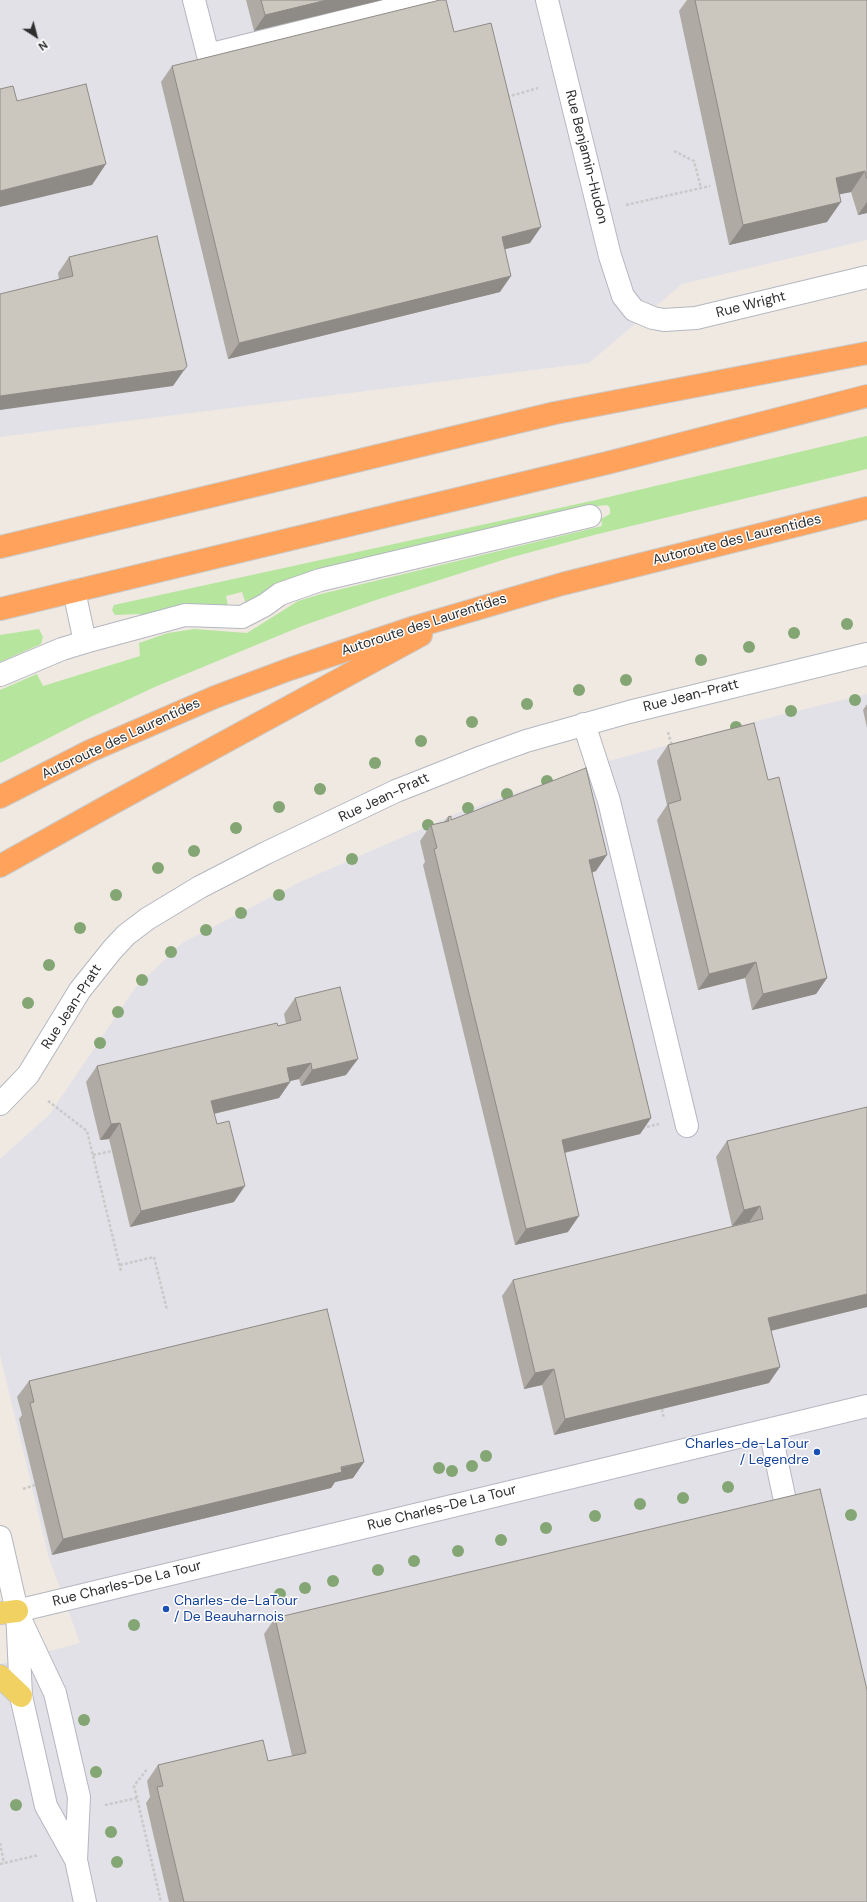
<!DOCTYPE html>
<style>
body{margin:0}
#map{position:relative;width:867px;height:1902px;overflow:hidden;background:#efe9e1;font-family:"DM Sans",sans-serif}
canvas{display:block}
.north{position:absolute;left:16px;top:16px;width:40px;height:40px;-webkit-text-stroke:3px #fff;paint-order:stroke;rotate:144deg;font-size:11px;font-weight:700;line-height:16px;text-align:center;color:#2e2e2e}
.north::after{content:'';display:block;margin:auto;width:14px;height:18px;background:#2e2e2e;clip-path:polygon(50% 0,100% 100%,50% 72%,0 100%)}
</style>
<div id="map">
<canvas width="867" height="1902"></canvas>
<div class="north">N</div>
</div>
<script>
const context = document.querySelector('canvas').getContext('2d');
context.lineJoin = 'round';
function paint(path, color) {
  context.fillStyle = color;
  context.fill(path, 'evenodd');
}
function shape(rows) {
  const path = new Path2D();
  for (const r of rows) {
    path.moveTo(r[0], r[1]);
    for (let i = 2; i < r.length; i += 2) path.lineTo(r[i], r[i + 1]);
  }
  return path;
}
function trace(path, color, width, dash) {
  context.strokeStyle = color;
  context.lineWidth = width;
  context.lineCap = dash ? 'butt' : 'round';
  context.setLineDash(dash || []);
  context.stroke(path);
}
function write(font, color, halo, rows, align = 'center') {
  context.font = font + ' "DM Sans",sans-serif';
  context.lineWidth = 3;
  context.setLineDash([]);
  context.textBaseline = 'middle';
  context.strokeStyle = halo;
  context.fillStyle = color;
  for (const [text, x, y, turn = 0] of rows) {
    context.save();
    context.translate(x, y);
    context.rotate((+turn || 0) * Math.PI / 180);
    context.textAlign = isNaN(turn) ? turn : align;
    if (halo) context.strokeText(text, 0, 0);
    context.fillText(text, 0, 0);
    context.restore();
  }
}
paint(shape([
 [0,0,867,0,867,240,682,284,589,363,0,437],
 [867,694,867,1902,0,1902,0,1664,80,1643,49,1558,0,1355,0,1159,49,1115,135,988,182,943,300,882,460,812,612,760,780,715]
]), '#e3e1e8');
paint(shape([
 [867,436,867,469,594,535,509,558,376,600,302,626,157,686,82,721,0,763,0,690,37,674,43,686,140,656,139,643,168,633,194,629,247,633,298,601,321,594,602,526,601,519,610,514,610,508,607,505,598,506,246,604,242,592,226,596,228,606,192,606,141,617,140,614,115,615,112,610,114,605,596,500],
 [39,629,43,637,41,644,0,662,0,635]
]), '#b6e59e');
const minor = shape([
 [194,0,208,55,429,0],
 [547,0,610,256,623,296,634,310,653,318,664,320,696,318,867,277],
 [74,591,85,642],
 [0,675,62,649,85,642,185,615,242,617,265,605,280,594,320,580,590,516],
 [584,724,609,801,687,1126],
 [0,1104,28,1075,80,990,112,950,126,935,147,919,200,887,266,853,396,791,482,757,526,741,629,712,867,654],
 [770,1430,787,1510],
 [0,1537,17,1611,21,1696,46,1806,76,1860],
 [17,1611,867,1406],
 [21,1621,55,1693,79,1797,76,1860,85,1902]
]);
const major = shape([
 [0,1613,17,1611],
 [0,1676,21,1696]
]);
const highway = shape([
 [0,547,555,413,867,353],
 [0,609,611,462,867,396],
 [0,797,90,751,215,697,290,669,415,627,562,584,867,508],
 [0,866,113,803,421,635]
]);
trace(minor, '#b4b7c1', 24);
trace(major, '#c9c9c9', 24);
trace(highway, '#c9c9c9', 24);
trace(shape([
 [507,97,538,88],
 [674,151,694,161,701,188],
 [626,205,710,186],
 [668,732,672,746],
 [48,1101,87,1131,121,1271],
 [642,1128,659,1124],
 [93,1155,112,1151],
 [120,1265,154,1257,167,1310],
 [662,1409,664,1419],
 [23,1489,35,1485],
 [137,1798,134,1786,148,1768],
 [105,1805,137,1798,161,1902],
 [0,1843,4,1863],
 [0,1864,39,1855]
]), '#c9c9c9', 2.5, [3, 2]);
trace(minor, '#fff', 22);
trace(major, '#f2d163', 22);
trace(highway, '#ffa35c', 22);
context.fillStyle = '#84a574';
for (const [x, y] of [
 [847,624],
 [794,633],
 [749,647],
 [701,660],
 [626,680],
 [579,690],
 [855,700],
 [527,704],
 [791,711],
 [472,722],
 [736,727],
 [421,741],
 [375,763],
 [547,781],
 [320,789],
 [507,794],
 [279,807],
 [468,808],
 [428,825],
 [236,828],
 [194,851],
 [352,859],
 [158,868],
 [116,895],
 [279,895],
 [241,913],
 [80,928],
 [206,930],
 [171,952],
 [49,965],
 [142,980],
 [28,1003],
 [118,1012],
 [100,1043],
 [486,1456],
 [472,1466],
 [439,1468],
 [452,1471],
 [728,1487],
 [683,1498],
 [640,1504],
 [851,1515],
 [595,1516],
 [546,1528],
 [501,1540],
 [458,1551],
 [414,1561],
 [378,1570],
 [333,1581],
 [305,1588],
 [280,1594],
 [134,1625],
 [84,1720],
 [96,1772],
 [16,1805],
 [111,1832],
 [117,1862]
]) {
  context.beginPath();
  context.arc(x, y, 6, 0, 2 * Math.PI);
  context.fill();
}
paint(shape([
 [246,0,382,0,254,31],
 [687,0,867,0,867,213,858,215,851,192,840,194,827,222,729,245,679,11],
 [172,66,530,243,505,249,500,292,228,359,161,82],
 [69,257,173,386,59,280,58,273],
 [867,704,867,728,863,710],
 [668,745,768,780,827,978,816,994,752,1010,745,978,698,990,657,820,667,805,657,761],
 [448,817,451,820,596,871,592,873,651,1118,640,1134,565,1153,568,1232,515,1245,423,865,425,862,420,841,431,825,444,822],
 [295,998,346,1075,301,1086,299,1079,290,1081,290,1082,279,1098,214,1114,234,1202,130,1227,109,1139,100,1140,86,1082,97,1066,286,1024,284,1014],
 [727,1141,867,1307,771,1331,769,1383,554,1435,542,1385,524,1389,502,1296,513,1280,749,1223,749,1222,732,1226,716,1157],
 [29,1381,364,1462,353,1478,335,1482,331,1488,52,1555,19,1419,22,1415,17,1397],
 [275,1618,867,1902,169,1902,146,1803,150,1797,147,1781,158,1765,268,1761,292,1756,264,1634]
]), '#afaba4');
paint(shape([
 [327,0,382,0,254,31,265,15],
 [106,164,92,185,0,207,0,191],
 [865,171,851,192,822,198,836,178],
 [841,202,827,222,729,245,743,225],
 [867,202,867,213,858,215],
 [541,227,530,243,490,253,502,237],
 [511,276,500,292,228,359,239,343],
 [187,366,173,386,0,410,0,396],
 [607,855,596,871,578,876,589,860],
 [756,962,745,978,698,990,709,974],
 [827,978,816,994,752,1010,763,994],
 [358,1059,346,1075,301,1086,312,1070],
 [311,1063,299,1079,276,1084,287,1068],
 [290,1082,279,1098,200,1117,211,1101],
 [651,1118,640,1134,550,1156,562,1140],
 [120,1123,109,1139,100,1140,111,1124],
 [245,1186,234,1202,130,1227,141,1211],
 [760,1206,749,1222,732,1226,744,1210],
 [579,1216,568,1232,515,1245,526,1229],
 [867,1294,867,1307,757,1334,768,1318],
 [780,1367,769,1383,554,1435,565,1419],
 [554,1369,542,1385,524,1389,535,1373],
 [364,1462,353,1478,335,1482,331,1488,52,1555,63,1539]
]), '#8e8b86');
const building = shape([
 [261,0,327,0,265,15,261,0],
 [440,0,446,0,454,32,491,23,541,227,502,237,511,276,239,343,172,66,440,0],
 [695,0,867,0,867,179,865,171,836,178,841,202,743,225,695,0],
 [86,84,106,164,0,191,0,89,13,86,17,101,86,84],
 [157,236,187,366,184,370,0,396,0,294,73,276,69,257,157,236],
 [754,723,768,780,779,777,827,978,763,994,756,962,709,974,668,804,681,800,668,745,754,723],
 [586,768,607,855,589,860,651,1118,562,1140,579,1216,526,1229,434,849,437,848,431,825,449,821,448,817,451,816,451,820,586,768],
 [340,987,358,1059,312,1070,311,1063,287,1068,290,1082,211,1101,217,1124,229,1121,245,1186,141,1211,120,1123,111,1124,97,1066,277,1023,278,1026,301,1020,295,998,340,987],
 [867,1107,867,1294,768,1318,780,1367,565,1419,554,1369,535,1373,513,1280,763,1219,760,1206,744,1210,727,1141,867,1107],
 [327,1309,364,1462,341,1467,342,1472,63,1539,30,1403,34,1402,29,1381,327,1309],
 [820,1489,867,1690,867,1902,184,1902,157,1787,163,1786,158,1765,263,1740,268,1761,306,1753,275,1618,820,1489]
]);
paint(building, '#cbc7bf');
trace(building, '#8e8b86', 1);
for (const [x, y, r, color] of [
 [817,1452,4,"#1a4fb4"],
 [166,1609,4,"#1a4fb4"]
]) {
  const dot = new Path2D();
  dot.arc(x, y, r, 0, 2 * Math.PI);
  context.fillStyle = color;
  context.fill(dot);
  trace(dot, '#fff', 1.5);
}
write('14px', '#2e2e2e', '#fff', [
 ["Rue Benjamin-Hudon",586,157,76],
 ["Rue Wright",751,305,-14],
 ["Autoroute des Laurentides",737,540,-14],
 ["Autoroute des Laurentides",424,625,-18],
 ["Rue Jean-Pratt",691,696,-14],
 ["Autoroute des Laurentides",121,739,-25],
 ["Rue Jean-Pratt",384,798,-25],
 ["Rue Jean-Pratt",72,1007,-57],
 ["Rue Charles-De La Tour",442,1508,-14],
 ["Rue Charles-De La Tour",127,1584,-14]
]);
write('14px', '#164399', '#fff', [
 ["Charles-de-LaTour",809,1444],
 ["/ Legendre",809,1460],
 ["Charles-de-LaTour",174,1601,"left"],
 ["/ De Beauharnois",174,1617,"left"]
], 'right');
</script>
